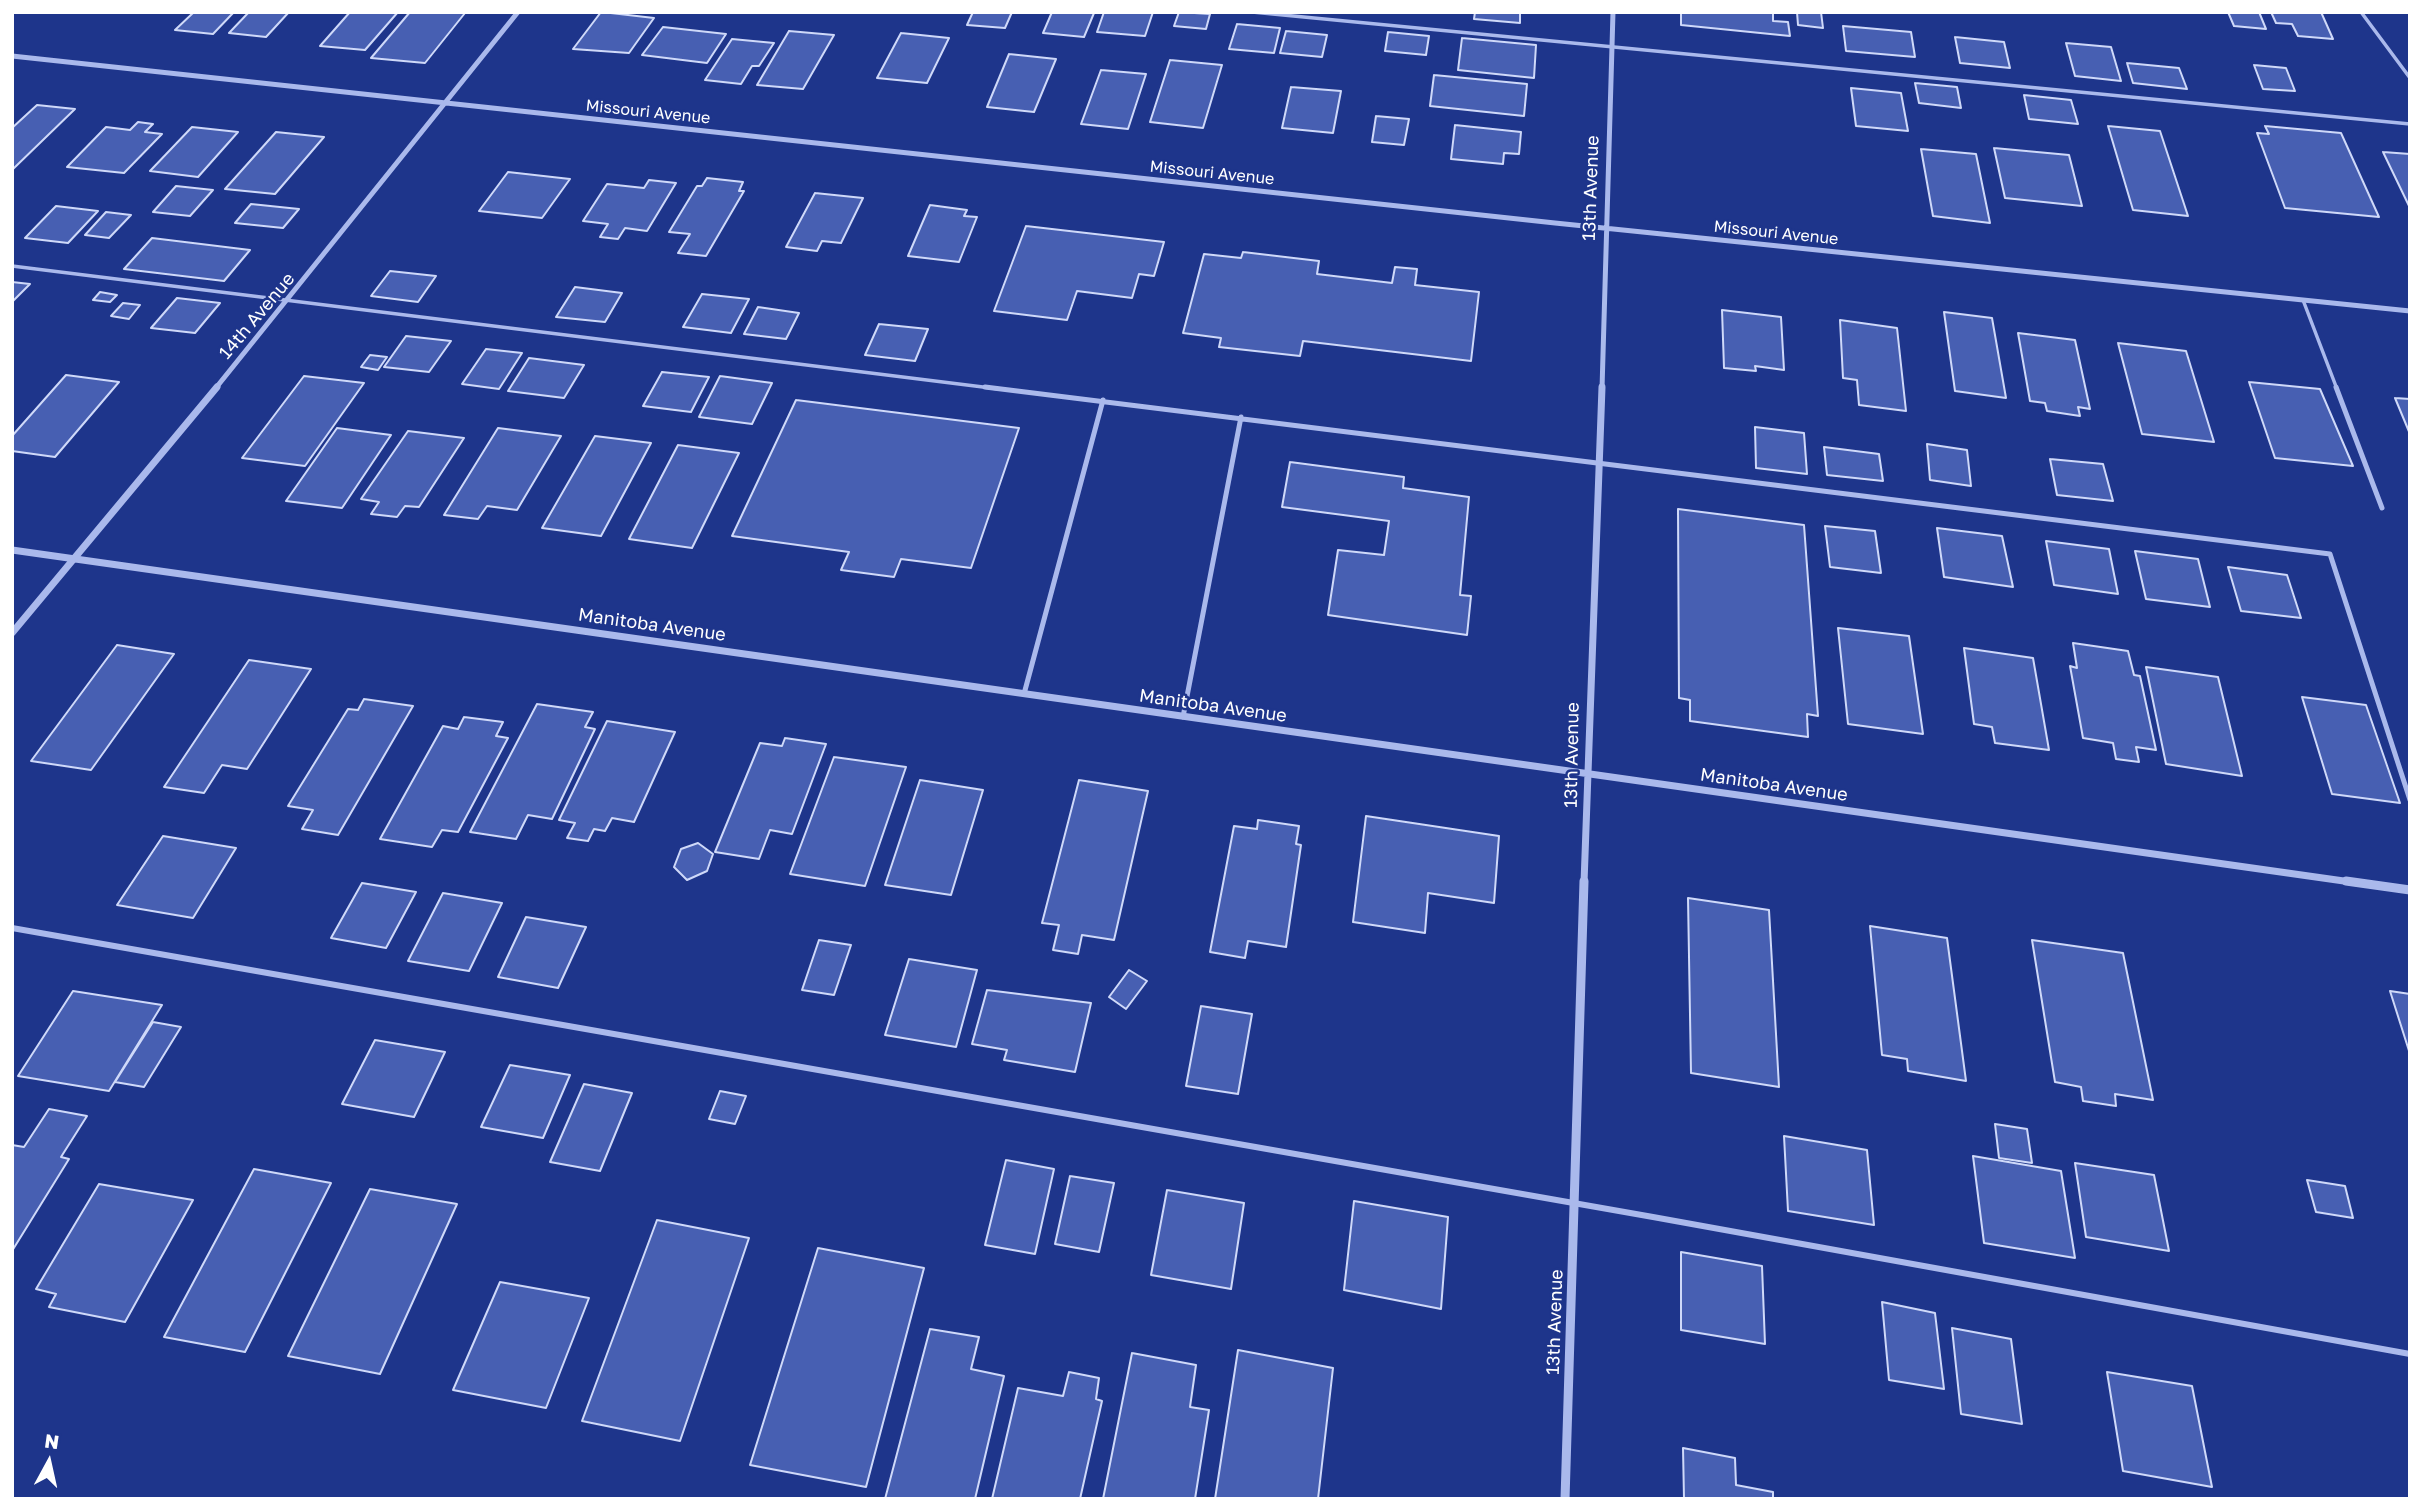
<!DOCTYPE html>
<style>
body{margin:0}
#map{position:relative;width:2422px;height:1511px;overflow:hidden;background:#1e358b;font-family:"Golos Text",sans-serif}
canvas{display:block}
.frame{position:absolute;inset:0;border:14px solid #fff;pointer-events:none}
.north{position:absolute;left:14px;top:1427px;width:70px;height:70px;-webkit-text-stroke:5px #1e358b;paint-order:stroke;rotate:8deg;font-size:19px;font-weight:700;line-height:28px;text-align:center;color:#fff}
.north::after{content:'';display:block;margin:auto;width:24px;height:32px;background:#fff;clip-path:polygon(50% 0,100% 100%,50% 72%,0 100%)}
</style>
<div id="map">
<canvas width="2422" height="1511"></canvas>
<div class="frame"></div>
<div class="north">N</div>
</div>
<script>
const context = document.querySelector('canvas').getContext('2d');
context.lineJoin = 'round';
function paint(path, color) {
  context.fillStyle = color;
  context.fill(path, 'evenodd');
}
function shape(rows) {
  const path = new Path2D();
  for (const r of rows) {
    path.moveTo(r[0], r[1]);
    for (let i = 2; i < r.length; i += 2) path.lineTo(r[i], r[i + 1]);
  }
  return path;
}
function trace(path, color, width, dash) {
  context.strokeStyle = color;
  context.lineWidth = width;
  context.lineCap = dash ? 'butt' : 'round';
  context.setLineDash(dash || []);
  context.stroke(path);
}
function write(font, color, halo, rows, align = 'center') {
  context.font = font + ' "Golos Text",sans-serif';
  context.lineWidth = 5;
  context.setLineDash([]);
  context.textBaseline = 'middle';
  context.strokeStyle = halo;
  context.fillStyle = color;
  for (const [text, x, y, turn = 0] of rows) {
    context.save();
    context.translate(x, y);
    context.rotate((+turn || 0) * Math.PI / 180);
    context.textAlign = isNaN(turn) ? turn : align;
    if (halo) context.strokeText(text, 0, 0);
    context.fillText(text, 0, 0);
    context.restore();
  }
}
const building = shape([
 [194,12,234,12,213,34,175,30,194,12],
 [249,12,289,12,266,37,229,33,249,12],
 [350,12,398,12,365,50,320,46,350,12],
 [410,12,465,13,425,63,371,58,410,12],
 [601,12,602,12,654,18,629,53,573,49,601,12],
 [973,12,1012,12,1005,28,967,25,973,12],
 [1052,12,1085,12,1094,13,1084,37,1043,33,1052,12],
 [1104,12,1153,12,1145,36,1097,32,1104,12],
 [1179,12,1210,14,1206,29,1174,26,1179,12],
 [1475,12,1520,12,1520,23,1474,19,1475,12],
 [1681,12,1773,12,1773,21,1788,22,1790,36,1681,25,1681,12],
 [1797,12,1821,12,1823,28,1798,25,1797,12],
 [2228,12,2259,12,2266,29,2234,26,2228,12],
 [2271,12,2321,12,2333,39,2298,36,2292,24,2276,23,2271,12],
 [1237,24,1280,28,1274,53,1229,49,1237,24],
 [1843,26,1911,32,1915,57,1846,51,1843,26],
 [663,27,726,34,707,63,642,55,663,27],
 [789,31,834,35,803,89,757,85,789,31],
 [1286,31,1327,35,1322,57,1280,53,1286,31],
 [1388,32,1429,36,1426,55,1385,51,1388,32],
 [901,33,949,38,927,83,877,78,901,33],
 [1955,37,2004,42,2010,68,1960,63,1955,37],
 [1462,38,1536,45,1534,78,1458,70,1462,38],
 [732,39,774,43,759,66,752,66,741,84,705,80,732,39],
 [2066,43,2111,47,2121,81,2075,76,2066,43],
 [1009,54,1056,59,1034,112,987,107,1009,54],
 [1170,60,1222,65,1203,128,1150,122,1170,60],
 [2127,63,2179,68,2187,89,2133,83,2127,63],
 [2254,65,2286,68,2295,91,2263,89,2254,65],
 [1101,70,1146,74,1128,129,1081,124,1101,70],
 [1434,75,1527,84,1524,116,1430,106,1434,75],
 [1915,83,1957,87,1961,108,1919,103,1915,83],
 [1291,87,1341,91,1333,133,1282,128,1291,87],
 [1851,88,1901,93,1908,131,1856,126,1851,88],
 [2024,95,2071,100,2078,124,2029,119,2024,95],
 [37,105,75,109,12,170,12,128,37,105],
 [1376,116,1409,119,1404,145,1372,142,1376,116],
 [138,122,153,124,145,132,162,134,124,173,67,167,106,127,130,130,138,122],
 [1455,125,1521,132,1519,154,1504,153,1503,164,1451,159,1455,125],
 [2108,126,2160,131,2188,216,2133,210,2108,126],
 [2265,126,2341,133,2379,217,2285,208,2257,133,2269,134,2265,126],
 [192,127,238,132,198,177,150,171,192,127],
 [276,132,324,137,275,194,225,189,276,132],
 [1994,148,2069,155,2082,206,2005,198,1994,148],
 [1921,149,1976,154,1990,223,1933,216,1921,149],
 [2383,152,2410,154,2410,208,2383,152],
 [508,172,570,179,542,218,479,211,508,172],
 [707,178,743,182,739,191,744,191,706,256,678,253,690,234,669,232,697,186,702,186,707,178],
 [649,180,676,183,647,231,625,228,618,239,600,237,608,224,583,221,607,184,644,188,649,180],
 [176,186,213,190,190,216,153,212,176,186],
 [815,193,863,198,841,243,822,241,817,251,786,247,815,193],
 [251,204,299,209,283,228,235,223,251,204],
 [930,205,967,210,964,216,977,217,959,262,908,256,930,205],
 [56,206,98,211,68,243,25,238,56,206],
 [106,212,131,215,109,238,85,235,106,212],
 [1026,226,1164,242,1154,276,1139,274,1132,298,1077,291,1067,320,994,311,1026,226],
 [152,238,250,250,224,281,124,269,152,238],
 [1243,252,1319,261,1317,274,1392,283,1395,267,1417,269,1415,285,1479,292,1471,361,1303,341,1300,356,1219,347,1221,338,1183,333,1204,254,1241,258,1243,252],
 [390,271,436,276,418,302,371,296,390,271],
 [12,282,30,284,12,302,12,282],
 [575,287,622,293,605,322,556,317,575,287],
 [100,292,117,295,110,302,93,300,100,292],
 [702,294,749,299,731,333,683,327,702,294],
 [177,298,220,303,195,333,151,328,177,298],
 [123,303,140,305,129,319,111,316,123,303],
 [758,307,799,313,786,339,744,334,758,307],
 [1722,310,1781,317,1784,370,1755,366,1756,371,1724,368,1722,310],
 [1944,312,1992,318,2006,398,1955,391,1944,312],
 [1840,320,1897,328,1906,411,1859,405,1857,380,1843,378,1840,320],
 [879,324,928,329,915,361,865,355,879,324],
 [2018,333,2075,340,2090,409,2078,407,2080,416,2047,411,2045,403,2030,401,2018,333],
 [406,336,451,341,429,372,384,367,406,336],
 [2118,343,2186,351,2214,442,2142,434,2118,343],
 [486,349,522,353,499,389,462,384,486,349],
 [370,355,387,357,378,370,361,367,370,355],
 [529,358,584,365,564,398,508,391,529,358],
 [662,372,709,377,691,412,643,406,662,372],
 [66,375,119,382,55,457,12,451,12,436,66,375],
 [304,376,364,383,305,466,242,458,304,376],
 [720,376,772,383,752,424,699,417,720,376],
 [2249,382,2320,389,2353,466,2275,458,2249,382],
 [2395,398,2410,399,2410,434,2395,398],
 [796,400,1019,428,971,568,901,559,894,577,841,570,849,552,732,536,796,400],
 [1755,427,1804,433,1807,474,1756,468,1755,427],
 [337,428,391,435,342,508,286,501,337,428],
 [498,428,561,436,517,510,487,506,478,519,444,515,498,428],
 [408,431,464,438,419,507,405,506,397,517,371,514,379,502,361,499,408,431],
 [595,436,651,443,601,536,542,528,595,436],
 [1927,444,1967,450,1971,486,1930,480,1927,444],
 [678,445,739,453,692,548,629,539,678,445],
 [1824,447,1879,454,1883,481,1827,475,1824,447],
 [2050,459,2103,464,2113,501,2057,495,2050,459],
 [1290,462,1404,477,1403,488,1469,497,1460,595,1471,596,1467,635,1328,615,1338,550,1384,555,1389,521,1282,507,1290,462],
 [1678,509,1804,525,1818,716,1807,714,1808,737,1690,721,1690,700,1679,698,1678,509],
 [1825,526,1875,531,1881,573,1830,567,1825,526],
 [1937,528,2002,536,2013,587,1944,577,1937,528],
 [2046,541,2109,549,2118,594,2054,585,2046,541],
 [2135,551,2198,559,2210,607,2146,599,2135,551],
 [2228,567,2287,575,2301,618,2241,611,2228,567],
 [1838,628,1909,636,1923,734,1848,724,1838,628],
 [2073,643,2128,651,2134,675,2140,676,2156,750,2136,747,2139,762,2116,759,2113,743,2083,738,2070,666,2077,668,2073,643],
 [117,645,174,654,91,770,31,761,117,645],
 [1964,648,2033,658,2049,750,1995,743,1992,727,1974,724,1964,648],
 [249,660,311,669,247,769,222,765,204,793,164,787,249,660],
 [2146,667,2218,677,2242,776,2166,764,2146,667],
 [2302,697,2366,705,2400,803,2332,794,2302,697],
 [364,699,413,706,338,835,302,829,313,810,288,806,348,709,358,710,364,699],
 [537,704,593,712,585,727,595,729,552,819,528,815,516,839,470,832,537,704],
 [464,717,503,722,496,736,508,738,458,832,442,830,432,847,380,839,443,726,458,729,464,717],
 [607,721,675,732,634,822,612,818,605,831,594,829,588,841,567,838,575,823,559,820,607,721],
 [785,738,826,744,792,834,770,830,759,859,715,852,760,743,782,746,785,738],
 [834,757,906,767,865,886,790,874,834,757],
 [920,780,983,790,951,895,885,885,920,780],
 [1079,780,1148,791,1114,940,1082,935,1078,954,1053,950,1059,925,1042,923,1079,780],
 [1366,816,1499,836,1494,903,1428,893,1425,933,1353,922,1366,816],
 [1258,820,1299,826,1296,844,1301,845,1286,947,1248,941,1245,958,1210,952,1234,826,1257,829,1258,820],
 [163,836,236,848,193,918,117,905,163,836],
 [698,843,713,854,707,871,687,880,674,867,681,849,698,843],
 [362,883,416,892,386,948,331,938,362,883],
 [443,893,502,903,469,971,408,961,443,893],
 [1688,898,1769,910,1779,1087,1691,1073,1688,898],
 [526,917,586,927,558,988,498,977,526,917],
 [1870,926,1947,938,1966,1081,1908,1071,1907,1059,1882,1055,1870,926],
 [819,940,851,945,834,995,802,990,819,940],
 [2032,940,2123,953,2153,1100,2115,1094,2116,1106,2083,1101,2081,1087,2055,1082,2032,940],
 [909,959,977,970,956,1047,885,1035,909,959],
 [1129,970,1147,981,1126,1009,1109,997,1129,970],
 [987,990,1091,1003,1075,1072,1004,1060,1007,1050,972,1044,987,990],
 [73,991,162,1005,109,1091,18,1076,73,991],
 [2390,991,2410,994,2410,1054,2390,991],
 [1201,1006,1252,1014,1238,1094,1186,1086,1201,1006],
 [153,1022,181,1027,144,1087,115,1082,153,1022],
 [375,1040,445,1052,414,1117,342,1104,375,1040],
 [510,1065,570,1075,543,1138,481,1127,510,1065],
 [584,1084,632,1093,600,1171,550,1162,584,1084],
 [720,1091,746,1096,735,1124,709,1119,720,1091],
 [49,1109,87,1116,61,1157,69,1159,12,1251,12,1145,24,1147,49,1109],
 [1995,1124,2027,1129,2032,1163,1999,1158,1995,1124],
 [1784,1136,1867,1150,1874,1225,1788,1211,1784,1136],
 [1973,1156,2061,1171,2075,1258,1984,1243,1973,1156],
 [1006,1160,1054,1169,1035,1254,985,1245,1006,1160],
 [2075,1163,2154,1175,2169,1251,2086,1237,2075,1163],
 [254,1169,331,1183,245,1352,164,1337,254,1169],
 [1070,1176,1114,1183,1099,1252,1055,1244,1070,1176],
 [2307,1180,2345,1186,2353,1218,2316,1212,2307,1180],
 [99,1184,193,1200,125,1322,49,1307,56,1294,36,1289,99,1184],
 [370,1189,457,1204,380,1374,288,1356,370,1189],
 [1167,1190,1244,1203,1231,1289,1151,1275,1167,1190],
 [1354,1201,1448,1217,1441,1309,1344,1290,1354,1201],
 [657,1220,749,1238,680,1441,582,1421,657,1220],
 [818,1248,924,1268,866,1487,750,1465,818,1248],
 [1681,1252,1762,1266,1765,1344,1681,1330,1681,1252],
 [500,1282,589,1298,546,1408,453,1390,500,1282],
 [1882,1302,1935,1313,1944,1389,1889,1380,1882,1302],
 [1952,1328,2011,1339,2022,1424,1961,1414,1952,1328],
 [930,1329,979,1337,971,1369,1004,1376,975,1499,885,1499,930,1329],
 [1238,1350,1333,1368,1318,1499,1215,1499,1238,1350],
 [1132,1353,1196,1365,1190,1407,1209,1410,1195,1499,1103,1499,1132,1353],
 [1069,1372,1099,1378,1096,1399,1102,1401,1080,1499,992,1499,1018,1388,1063,1396,1069,1372],
 [2107,1372,2192,1386,2212,1487,2123,1471,2107,1372],
 [1683,1448,1735,1458,1736,1485,1773,1492,1773,1499,1684,1499,1683,1448]
]);
paint(building, '#475fb2');
trace(building, '#cfd9f9', 2);
trace(shape([
 [1252,12,2410,124],
 [2361,12,2410,78],
 [12,266,999,389],
 [2303,300,2337,389]
]), '#aab9ec', 3.5);
trace(shape([
 [985,387,2330,554,2410,800],
 [2336,387,2382,508],
 [1024,694,1103,400],
 [1183,717,1241,417]
]), '#aab9ec', 5);
trace(shape([
 [12,928,1653,1217,2410,1354]
]), '#aab9ec', 6);
trace(shape([
 [12,56,1555,223,2410,311],
 [215,389,518,12],
 [1602,389,1613,12]
]), '#aab9ec', 5);
trace(shape([
 [12,550,2358,883],
 [12,633,217,387],
 [1584,883,1602,387]
]), '#aab9ec', 7);
trace(shape([
 [2346,881,2410,890],
 [1565,1499,1584,881]
]), '#aab9ec', 9);
write('16px', '#fff', '#1e358b', [
 ["Missouri Avenue",648,112,6],
 ["Missouri Avenue",1212,173,6],
 ["Missouri Avenue",1776,233,6]
]);
write('18px', '#fff', '#1e358b', [
 ["13th Avenue",1591,188,-88],
 ["14th Avenue",257,316,-50],
 ["Manitoba Avenue",652,625,8],
 ["Manitoba Avenue",1213,706,8],
 ["13th Avenue",1572,755,-89],
 ["Manitoba Avenue",1774,785,8],
 ["13th Avenue",1555,1322,-88]
]);
</script>
